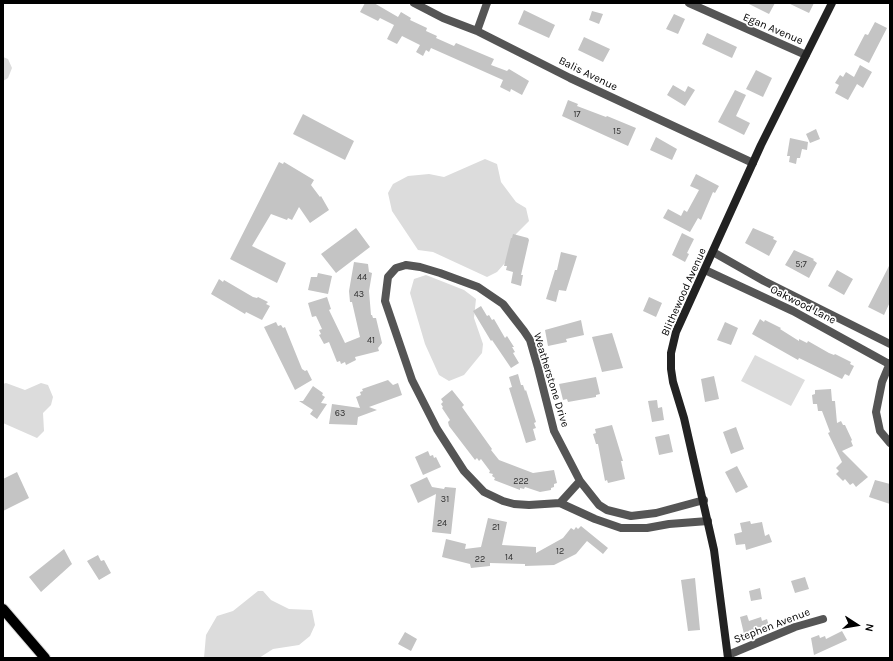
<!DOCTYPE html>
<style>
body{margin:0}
#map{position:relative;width:893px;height:661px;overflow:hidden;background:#fff;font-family:Karla,sans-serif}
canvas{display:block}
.frame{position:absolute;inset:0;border:4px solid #000;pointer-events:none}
.north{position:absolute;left:837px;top:605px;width:40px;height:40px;-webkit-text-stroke:3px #fff;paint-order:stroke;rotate:102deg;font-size:11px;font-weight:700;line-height:16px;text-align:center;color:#000}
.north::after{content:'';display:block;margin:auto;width:14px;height:18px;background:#000;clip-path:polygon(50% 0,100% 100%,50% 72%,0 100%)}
</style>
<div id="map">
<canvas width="893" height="661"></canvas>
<div class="frame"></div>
<div class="north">N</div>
</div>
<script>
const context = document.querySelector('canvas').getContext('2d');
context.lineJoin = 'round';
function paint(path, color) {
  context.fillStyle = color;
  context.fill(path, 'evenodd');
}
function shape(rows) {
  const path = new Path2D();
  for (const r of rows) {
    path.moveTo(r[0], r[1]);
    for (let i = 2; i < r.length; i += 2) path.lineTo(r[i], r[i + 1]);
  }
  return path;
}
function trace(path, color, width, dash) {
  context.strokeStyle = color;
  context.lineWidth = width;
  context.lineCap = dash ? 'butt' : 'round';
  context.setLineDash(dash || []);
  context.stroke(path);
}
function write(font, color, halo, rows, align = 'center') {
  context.font = font + ' Karla,sans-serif';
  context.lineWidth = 3.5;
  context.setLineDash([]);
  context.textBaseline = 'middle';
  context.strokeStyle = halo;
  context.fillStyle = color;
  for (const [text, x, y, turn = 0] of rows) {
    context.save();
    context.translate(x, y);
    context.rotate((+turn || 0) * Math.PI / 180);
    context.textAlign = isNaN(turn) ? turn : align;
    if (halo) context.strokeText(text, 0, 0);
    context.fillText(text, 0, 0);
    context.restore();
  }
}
paint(shape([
 [3,57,8,59,12,68,8,78,3,81],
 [485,159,497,164,501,182,516,202,526,208,529,221,516,234,505,263,497,272,487,277,433,252,418,250,392,211,388,193,393,184,408,176,429,174,444,177],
 [426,275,464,290,476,299,474,318,483,344,482,353,464,375,449,381,439,375,425,344,410,293,414,279],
 [755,355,805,380,791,406,741,381],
 [6,383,25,390,41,383,48,385,53,397,51,405,43,413,44,431,37,438,3,423,3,384],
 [258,591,263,591,271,600,289,609,312,610,315,625,310,636,299,645,273,649,259,658,204,658,206,635,217,616,233,611]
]), '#dcdcdc');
paint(shape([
 [365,3,374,3,398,17,401,12,411,18,410,20,427,28,426,31,437,36,436,38,454,46,456,43,494,59,491,65,507,71,509,69,529,81,522,95,511,89,510,92,500,87,503,80,431,48,429,52,426,50,423,56,416,52,420,45,402,36,397,44,387,39,394,25,380,18,378,21,360,12],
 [747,3,775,3,769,14],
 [788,3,814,3,809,13],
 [524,10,555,25,549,38,518,24],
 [592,11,603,14,599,24,589,20],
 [674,14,685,19,678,34,666,29],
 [875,22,887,28,869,63,854,55,865,34,868,35],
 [707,33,737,47,732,58,702,44],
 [584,37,610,49,603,62,578,50],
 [860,65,872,72,863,88,857,84,848,100,835,93,839,85,835,83,840,75,843,77,846,72,854,77],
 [756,70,772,78,763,97,746,89],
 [673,85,685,92,688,86,695,90,685,106,667,95],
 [735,90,746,95,736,116,750,123,744,135,718,122],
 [568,100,578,104,577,106,606,117,607,116,636,128,628,146,562,116],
 [303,114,354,141,345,160,293,134],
 [816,129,820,139,810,143,806,134],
 [656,137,677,149,672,160,650,150],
 [790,138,808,142,807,150,802,149,800,158,797,158,796,164,789,162,790,156,787,156],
 [279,162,283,164,284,162,314,180,311,185,320,197,321,196,329,210,310,223,299,207,292,220,288,218,287,220,271,214,252,246,286,263,277,283,230,259],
 [696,174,719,186,715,193,713,192,701,220,698,218,690,232,663,218,668,209,681,216,684,210,687,212,699,190,690,186],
 [356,228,370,247,336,273,321,254],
 [753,228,774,237,773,239,777,241,769,256,745,243],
 [682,233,694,239,687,253,689,254,685,262,672,255],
 [513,234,528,238,529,240,521,275,523,275,521,286,511,283,513,272,506,270,507,266,504,266,511,238,512,238],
 [794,250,814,259,813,260,817,263,809,278,785,265],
 [561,252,577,256,566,291,559,290,556,302,546,299,555,270,557,270],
 [354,262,368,264,369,272,372,273,369,291,371,315,372,315,373,318,376,318,382,343,378,348,379,351,355,357,356,360,346,365,345,362,341,364,340,361,337,362,329,342,324,344,319,335,321,334,319,330,322,329,316,316,312,317,308,303,327,297,331,309,329,310,345,343,360,337,352,302,350,302,349,291],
 [890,264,890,302,884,315,868,307],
 [837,270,853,279,844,295,828,286],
 [318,273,332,276,328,294,308,290,311,277,317,277],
 [219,279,223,282,224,280,253,297,257,298,258,297,268,302,266,304,270,306,262,320,246,312,245,314,211,294],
 [649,297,662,303,656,317,643,311],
 [481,306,487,316,489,315,492,320,494,319,505,338,507,336,514,347,512,347,515,352,513,353,519,363,511,368,492,340,491,341,473,311],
 [760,319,764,322,765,320,781,328,780,329,799,341,799,339,807,343,808,341,829,353,834,355,835,354,851,362,850,364,854,366,849,376,845,374,842,379,799,358,798,360,752,334],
 [581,320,584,335,566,339,567,342,548,346,545,330],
 [276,322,278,326,281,325,283,328,285,327,302,369,305,371,307,370,312,380,295,390,264,327],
 [725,322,738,328,731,345,717,340],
 [612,333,623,368,602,372,592,337],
 [518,374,521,385,523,385,525,391,526,390,536,422,534,423,536,428,533,429,536,440,526,443,509,388,512,387,509,377],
 [714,376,719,399,705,402,701,379],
 [596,377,600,394,596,395,596,397,568,402,567,399,563,400,559,384],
 [388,380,393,385,398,383,402,395,369,407,377,410,358,417,357,425,329,424,332,404,360,408,356,397,361,395,360,392,363,391,362,389],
 [313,386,323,393,322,395,325,397,321,403,327,404,317,419,310,414,313,410,299,401,303,401],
 [831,389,832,401,835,401,837,423,841,421,843,425,845,425,852,440,851,441,853,446,842,451,868,477,856,487,853,483,850,485,845,479,843,481,836,474,839,471,836,468,842,462,828,433,830,432,822,411,818,411,817,404,813,404,812,395,815,394,815,390],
 [452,390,464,405,462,407,492,449,491,450,499,460,533,473,554,470,557,483,554,484,554,487,551,488,551,490,540,492,525,487,524,489,520,488,520,490,494,480,495,478,492,476,493,474,489,473,490,471,481,459,479,461,477,458,475,460,449,426,448,422,450,420,442,408,443,407,441,404,443,402,441,399],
 [657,400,658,408,662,407,664,420,652,422,648,401],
 [612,425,623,461,621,461,625,479,608,483,607,480,605,481,598,444,596,444,593,434,596,433,595,429],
 [736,427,744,449,731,454,723,432],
 [669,434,673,452,659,455,655,437],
 [428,451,430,456,433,455,434,458,436,457,441,467,423,475,415,457],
 [737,466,748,487,736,493,725,472],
 [17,472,29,498,3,511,3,479],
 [427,477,432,487,444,489,445,487,456,488,451,534,432,532,436,494,418,503,410,485],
 [875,480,890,484,890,504,869,497],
 [488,518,507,522,502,545,536,547,536,553,563,538,571,528,574,530,576,527,578,529,581,526,608,548,603,554,587,541,576,554,554,565,525,566,525,564,490,563,490,566,471,568,470,564,442,557,446,539,466,544,465,549,481,547],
 [750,521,751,524,762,522,765,536,769,534,772,542,746,550,745,544,736,545,734,534,742,532,740,523],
 [64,549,72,564,41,592,29,577],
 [98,555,101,561,104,560,111,573,99,580,87,561],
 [805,577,809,589,795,593,791,581],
 [695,578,700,630,688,631,681,580],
 [760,588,762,599,751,601,749,591],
 [747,615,749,621,761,617,762,621,767,619,770,630,762,632,761,629,744,634,740,617],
 [842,631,847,640,814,655,811,638,819,635,820,638,825,636,826,639],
 [405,632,417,639,411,651,398,644]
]), '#c4c4c4');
const primary = shape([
 [3,609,45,658]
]);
trace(primary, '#dbdbdb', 12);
trace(shape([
 [414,3,443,18,477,31,570,78,753,163],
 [689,3,806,55],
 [477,31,487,3],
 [713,252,764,281,890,344],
 [406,265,420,267,440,273,478,287,503,304,524,331,530,340,538,368,554,431,580,481,560,503,529,505,514,504,503,501,484,492,464,471,437,429,412,380,385,301,388,277,396,268,406,265],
 [705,270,793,311,889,364],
 [890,363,882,382,876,412,880,431,890,443],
 [580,481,599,505,607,510,631,516,656,513,704,500],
 [560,503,595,519,621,528,647,528,669,524,708,521],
 [728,655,795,627,823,619]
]), '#555', 8);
trace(shape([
 [728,658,714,550,684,418,673,382,671,369,671,353,676,332,761,145,832,3]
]), '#222', 8);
trace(primary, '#000', 10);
write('9px', '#313131', null, [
 ["17",577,114],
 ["15",617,131],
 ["5;7",801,264],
 ["44",362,277],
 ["43",359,294],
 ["41",371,340],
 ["63",340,413],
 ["222",521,481],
 ["31",445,499],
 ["24",442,523],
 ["21",496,527],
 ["12",560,551],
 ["14",509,557],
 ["22",480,559]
]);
write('11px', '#000', '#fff', [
 ["Egan Avenue",773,29,23],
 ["Balis Avenue",588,74,26],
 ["Blithewood Avenue",684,292,-66],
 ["Oakwood Lane",803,305,27],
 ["Weatherstone Drive",551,380,73],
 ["Stephen Avenue",772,626,-21]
]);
</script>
